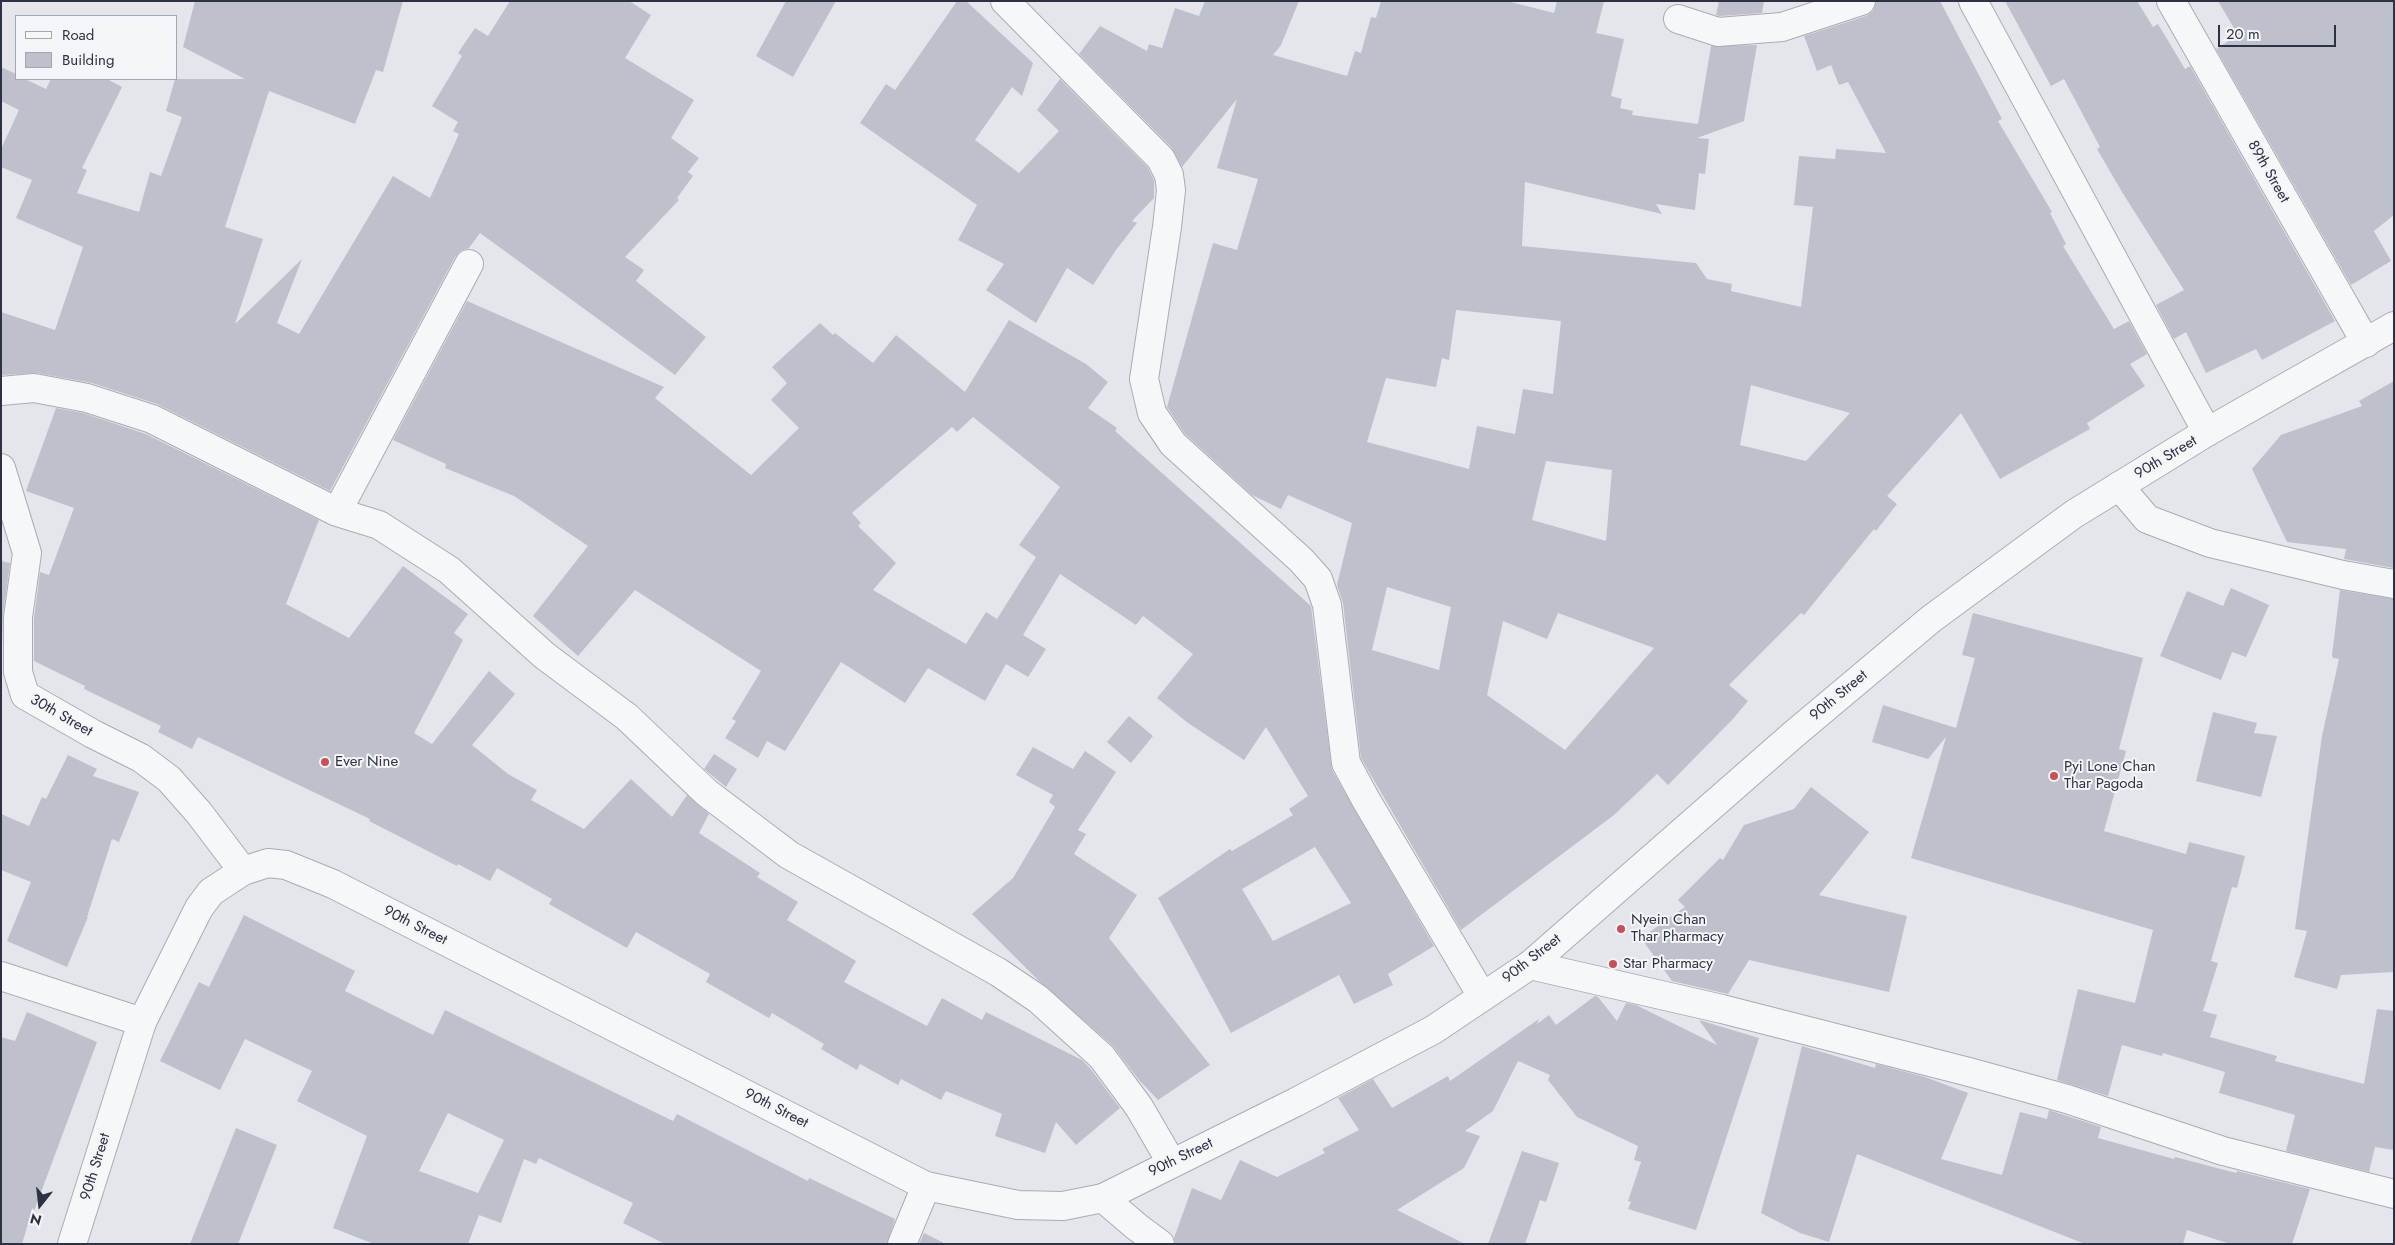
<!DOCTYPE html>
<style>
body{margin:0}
#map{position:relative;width:2395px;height:1245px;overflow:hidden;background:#e4e6eb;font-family:Jost,sans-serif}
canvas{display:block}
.frame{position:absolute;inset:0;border:2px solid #2c3243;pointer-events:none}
.legend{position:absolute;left:15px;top:15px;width:162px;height:65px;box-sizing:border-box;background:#f3f5f8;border:1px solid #a3a7b0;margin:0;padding:6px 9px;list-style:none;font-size:15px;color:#2c3243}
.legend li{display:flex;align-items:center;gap:10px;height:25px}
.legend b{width:25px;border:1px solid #a3a7b0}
.north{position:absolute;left:15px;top:1180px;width:50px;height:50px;-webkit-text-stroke:4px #f3f5f8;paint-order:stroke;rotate:196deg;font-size:14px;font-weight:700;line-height:20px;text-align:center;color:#2c3243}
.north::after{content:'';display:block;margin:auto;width:18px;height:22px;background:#2c3243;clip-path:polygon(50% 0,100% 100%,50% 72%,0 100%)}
.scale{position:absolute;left:2218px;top:25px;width:118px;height:22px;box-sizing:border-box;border:2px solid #2c3243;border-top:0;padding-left:6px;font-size:15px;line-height:18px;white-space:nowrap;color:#2c3243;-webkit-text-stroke:4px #f3f5f8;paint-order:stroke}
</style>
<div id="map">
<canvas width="2395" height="1245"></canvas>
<div class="frame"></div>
<ul class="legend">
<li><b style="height:6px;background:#f6f7f9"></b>Road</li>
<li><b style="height:14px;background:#bec1cb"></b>Building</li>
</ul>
<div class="north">N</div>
<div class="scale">20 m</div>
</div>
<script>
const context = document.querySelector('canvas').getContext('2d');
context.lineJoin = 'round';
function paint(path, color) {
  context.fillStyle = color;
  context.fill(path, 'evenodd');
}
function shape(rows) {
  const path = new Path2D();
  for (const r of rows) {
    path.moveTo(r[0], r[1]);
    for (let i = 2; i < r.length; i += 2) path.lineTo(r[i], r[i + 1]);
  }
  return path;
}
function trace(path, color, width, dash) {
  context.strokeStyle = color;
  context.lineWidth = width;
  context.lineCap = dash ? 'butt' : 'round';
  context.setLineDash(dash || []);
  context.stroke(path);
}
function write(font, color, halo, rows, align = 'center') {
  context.font = font + ' Jost,sans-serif';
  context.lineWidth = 4;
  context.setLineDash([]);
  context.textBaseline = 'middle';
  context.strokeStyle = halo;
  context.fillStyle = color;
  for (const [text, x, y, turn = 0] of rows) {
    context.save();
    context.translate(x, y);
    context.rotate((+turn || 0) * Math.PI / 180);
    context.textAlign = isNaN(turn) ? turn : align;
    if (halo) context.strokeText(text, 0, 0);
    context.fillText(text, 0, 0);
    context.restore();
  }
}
paint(shape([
 [195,1,403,1,383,72,376,70,355,124,269,91,225,227,263,239,235,324,302,259,277,323,299,334,393,176,430,198,459,134,453,131,458,122,432,106,462,56,458,53,475,28,488,36,510,1,629,1,651,15,625,58,694,100,671,138,699,158,688,172,693,176,677,198,679,200,625,257,644,270,636,281,706,337,675,375,480,233,469,248,461,251,455,257,330,491,157,404,92,383,37,373,1,375,1,312,55,330,83,247,16,218,32,180,1,167,1,149,19,110,1,101,1,67,16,74,16,79,25,79,46,89,51,79,107,79,122,87,82,168,87,170,77,193,139,212,150,172,161,176,182,117,166,111,175,79,245,79,183,47],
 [786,1,836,1,793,77,756,56],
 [957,1,966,1,1033,63,1022,96,1012,87,975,140,1019,173,1059,131,1037,110,1060,79,1148,168,1154,180,1154,198,1132,221,1137,223,1116,250,1093,285,1067,268,1036,323,986,290,1004,264,958,240,977,205,860,123,886,84,895,90],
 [1205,1,1299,1,1281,45,1273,55,1347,76,1355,51,1361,53,1371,17,1376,18,1381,1,1507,1,1554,13,1557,1,1604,1,1596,33,1624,39,1611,96,1622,99,1620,108,1633,111,1632,115,1698,124,1711,46,1757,45,1744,121,1697,138,1709,139,1705,174,1699,173,1695,210,1656,204,1662,214,1525,182,1522,246,1696,263,1707,279,1732,284,1731,291,1801,307,1813,207,1794,205,1799,156,1835,159,1836,149,1886,153,1848,82,1839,85,1831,65,1817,71,1804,36,1866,16,1873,11,1876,1,1940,1,2002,119,1998,121,2052,212,2050,213,2066,244,2063,246,2114,329,2129,321,2147,354,2130,364,2145,386,2087,423,2090,429,2000,479,1961,413,1887,496,1897,504,1876,531,1874,529,1804,615,1801,613,1729,685,1748,701,1732,720,1668,785,1657,774,1614,815,1461,930,1361,758,1343,603,1337,585,1352,523,1288,495,1281,509,1252,495,1185,434,1167,407,1213,243,1237,250,1258,179,1217,168,1237,99,1182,167,1172,148,1079,54,1100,26,1147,51,1149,44,1162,48,1175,8,1199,16],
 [1456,310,1561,321,1553,394,1523,389,1515,434,1477,426,1469,469,1367,442,1386,378,1436,387,1442,358,1449,360],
 [1751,385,1850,413,1806,461,1740,445],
 [1546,461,1612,470,1606,541,1532,520],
 [1387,587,1451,607,1439,670,1372,650],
 [1558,613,1654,648,1565,750,1487,695,1503,621,1547,639],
 [1719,1,1764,1,1762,13,1720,16,1716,15],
 [2005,1,2137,1,2153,27,2158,24,2185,69,2190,66,2335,321,2262,360,2256,349,2206,373,2186,332,2174,339,2156,305,2184,290,2122,192,2097,149,2100,147,2064,79,2051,86],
 [2218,1,2394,1,2394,215,2374,231,2391,261,2351,285,2216,49,2238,35],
 [467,301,664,387,655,398,751,475,799,428,771,400,787,383,772,367,820,323,833,335,835,333,873,363,896,335,965,392,1009,320,1086,364,1108,382,1088,408,1117,428,1115,431,1311,606,1332,770,1434,946,1388,974,1393,985,1354,1004,1339,975,1231,1033,1158,898,1230,849,1232,851,1293,815,1289,809,1308,796,1266,727,1244,760,1188,723,1157,698,1193,654,1143,616,1136,625,1060,574,1023,635,1046,649,1028,677,1006,664,985,701,928,668,905,703,841,662,785,751,767,741,758,758,725,738,736,721,732,719,761,671,635,590,578,656,533,616,588,546,514,496,445,468,446,464,393,440],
 [973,417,1060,487,1019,545,1036,557,997,619,986,612,966,644,873,590,896,563,858,526,861,523,852,513,952,427,957,432],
 [1315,847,1351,903,1273,941,1242,889],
 [2394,381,2394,568,2344,559,2346,549,2287,542,2252,469,2281,435,2362,406,2359,401],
 [56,408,83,413,146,434,319,520,286,604,349,638,403,566,468,614,454,633,463,640,414,733,432,744,489,671,515,694,472,745,508,774,537,790,531,800,584,829,631,779,672,817,687,795,709,814,699,833,760,873,757,877,798,902,787,920,856,961,844,982,927,1026,942,998,982,1020,986,1012,1082,1060,1090,1068,1120,1108,1076,1145,1056,1122,1045,1153,995,1136,1002,1114,946,1091,941,1100,901,1079,898,1085,860,1064,857,1070,821,1049,824,1044,772,1013,769,1018,706,982,710,974,636,932,627,948,549,904,552,899,497,868,490,881,458,864,457,866,369,821,370,819,198,737,192,749,158,732,161,726,84,689,85,686,34,661,34,618,40,572,49,575,74,508,26,491],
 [1,561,10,563,3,615,2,646],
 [2231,588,2269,605,2246,657,2232,652,2221,680,2160,656,2187,591,2223,606],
 [2340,590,2394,599,2394,972,2341,975,2337,989,2294,977,2307,931,2295,929,2322,736,2339,659,2333,658,2332,655],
 [1973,613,2143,658,2119,749,2126,751,2104,831,2186,854,2189,842,2245,856,2237,888,2232,887,2211,961,2218,963,2203,1011,2217,1015,2210,1037,2277,1056,2275,1061,2364,1084,2377,1009,2394,1011,2394,1150,2375,1147,2369,1172,2286,1151,2295,1115,2219,1093,2225,1072,2163,1053,2162,1056,2122,1045,2108,1096,2057,1080,2078,989,2135,1003,2153,930,1911,858,1946,737,1928,759,1872,742,1883,705,1956,728,1975,658,1962,655],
 [2213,712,2257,723,2254,733,2277,736,2261,797,2196,781],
 [1129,716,1153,736,1131,763,1107,742],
 [1033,747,1073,769,1085,751,1116,772,1078,830,1086,834,1074,854,1137,895,1109,938,1210,1065,1158,1100,1139,1080,1113,1046,1039,981,972,914,1013,878,1055,807,1049,802,1053,795,1016,775],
 [714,754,737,769,726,787,704,769],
 [68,755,97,769,93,776,139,792,119,842,112,839,87,917,88,917,67,967,7,941,31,882,1,870,1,814,29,826,42,797,46,799],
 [1811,787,1869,832,1819,895,1907,916,1889,992,1749,960,1728,994,1672,981,1641,938,1685,907,1678,900,1720,858,1723,860,1744,825,1794,809],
 [244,915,355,971,345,991,433,1035,445,1010,673,1121,677,1114,808,1181,809,1178,895,1219,887,1244,665,1244,623,1223,633,1203,539,1158,536,1164,524,1159,501,1223,479,1215,468,1244,374,1244,333,1228,367,1136,297,1101,312,1071,245,1039,220,1090,160,1061,199,982,209,987],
 [448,1113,504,1140,478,1193,419,1171],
 [1595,996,1598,997,1617,1021,1626,1003,1636,1005,1717,1045,1699,1020,1759,1038,1696,1230,1628,1209,1631,1202,1628,1201,1641,1162,1634,1160,1638,1146,1577,1117,1548,1080,1550,1075,1518,1061,1493,1111,1465,1131,1480,1136,1464,1168,1397,1210,1465,1244,1175,1244,1174,1238,1192,1188,1221,1200,1240,1160,1277,1177,1325,1153,1322,1149,1359,1130,1338,1098,1373,1079,1392,1108,1448,1076,1450,1081,1539,1019,1537,1024,1549,1015,1556,1025],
 [27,1012,97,1042,34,1211,32,1210,22,1244,1,1244,1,1037,15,1041],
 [1802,1046,1875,1068,1876,1064,1925,1077,1968,1093,1941,1159,2002,1175,2020,1112,2047,1119,2049,1110,2101,1127,2098,1138,2174,1159,2175,1157,2236,1173,2237,1171,2310,1189,2292,1244,2230,1244,2187,1230,2183,1244,2085,1244,1857,1154,1829,1242,1800,1233,1761,1213],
 [236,1128,277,1145,238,1244,190,1244],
 [1522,1151,1559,1163,1546,1202,1540,1200,1525,1244,1488,1244],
 [924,1233,946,1244,919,1244]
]), '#bec1cb');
const minor = shape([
 [1005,1,1161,159,1169,175,1171,190,1167,227,1144,379,1152,413,1173,444,1301,560,1318,579,1327,605,1346,763,1366,800,1482,996],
 [1973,1,2207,432],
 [2171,1,2366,343],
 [1678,19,1718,32,1782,27,1861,1],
 [1,391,34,388,87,398,152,419,337,512,379,525,449,570,545,656,627,717,707,793,789,855,998,972,1038,999,1102,1057,1139,1107,1171,1162],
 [1,468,27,553,18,617,18,672,25,695,93,734,141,758,169,779,199,813,243,871],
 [2119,486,2147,519,2210,543,2343,575,2394,584],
 [337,512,469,264],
 [1530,965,1722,1009,1969,1072,2067,1099,2223,1151,2394,1194],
 [1,976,142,1022],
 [1103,1198,1137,1227,1160,1244],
 [902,1244,926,1186]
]);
const tertiary = shape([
 [72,1244,142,1022,199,908,211,892,243,871,268,863,286,865,333,884,926,1186,1018,1205,1063,1206,1103,1198,1296,1102,1433,1030,1530,965,1794,734,1931,619,2074,514,2207,432,2394,326]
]);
trace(minor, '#a9acb5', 30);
trace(tertiary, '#a9acb5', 30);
trace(minor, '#f6f7f9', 28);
trace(tertiary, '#f6f7f9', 28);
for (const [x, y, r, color] of [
 [325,762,5,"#ca4e55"],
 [2054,776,5,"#ca4e55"],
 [1621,929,5,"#ca4e55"],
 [1613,964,5,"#ca4e55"]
]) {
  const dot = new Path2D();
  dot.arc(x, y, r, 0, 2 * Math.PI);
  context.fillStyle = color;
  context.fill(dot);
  trace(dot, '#f3f5f8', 2);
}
write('15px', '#2c3243', '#f3f5f8', [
 ["89th Street",2268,172,60],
 ["90th Street",2166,458,-31],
 ["90th Street",1839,696,-40],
 ["30th Street",61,716,30],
 ["90th Street",415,926,27],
 ["90th Street",1532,959,-38],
 ["90th Street",776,1109,27],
 ["90th Street",1181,1158,-26],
 ["90th Street",96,1167,-73]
]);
write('15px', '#2c3243', '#f3f5f8', [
 ["Ever Nine",335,762],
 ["Pyi Lone Chan",2064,767],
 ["Thar Pagoda",2064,784],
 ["Nyein Chan",1631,920],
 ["Thar Pharmacy",1631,937],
 ["Star Pharmacy",1623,964]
], 'left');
</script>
